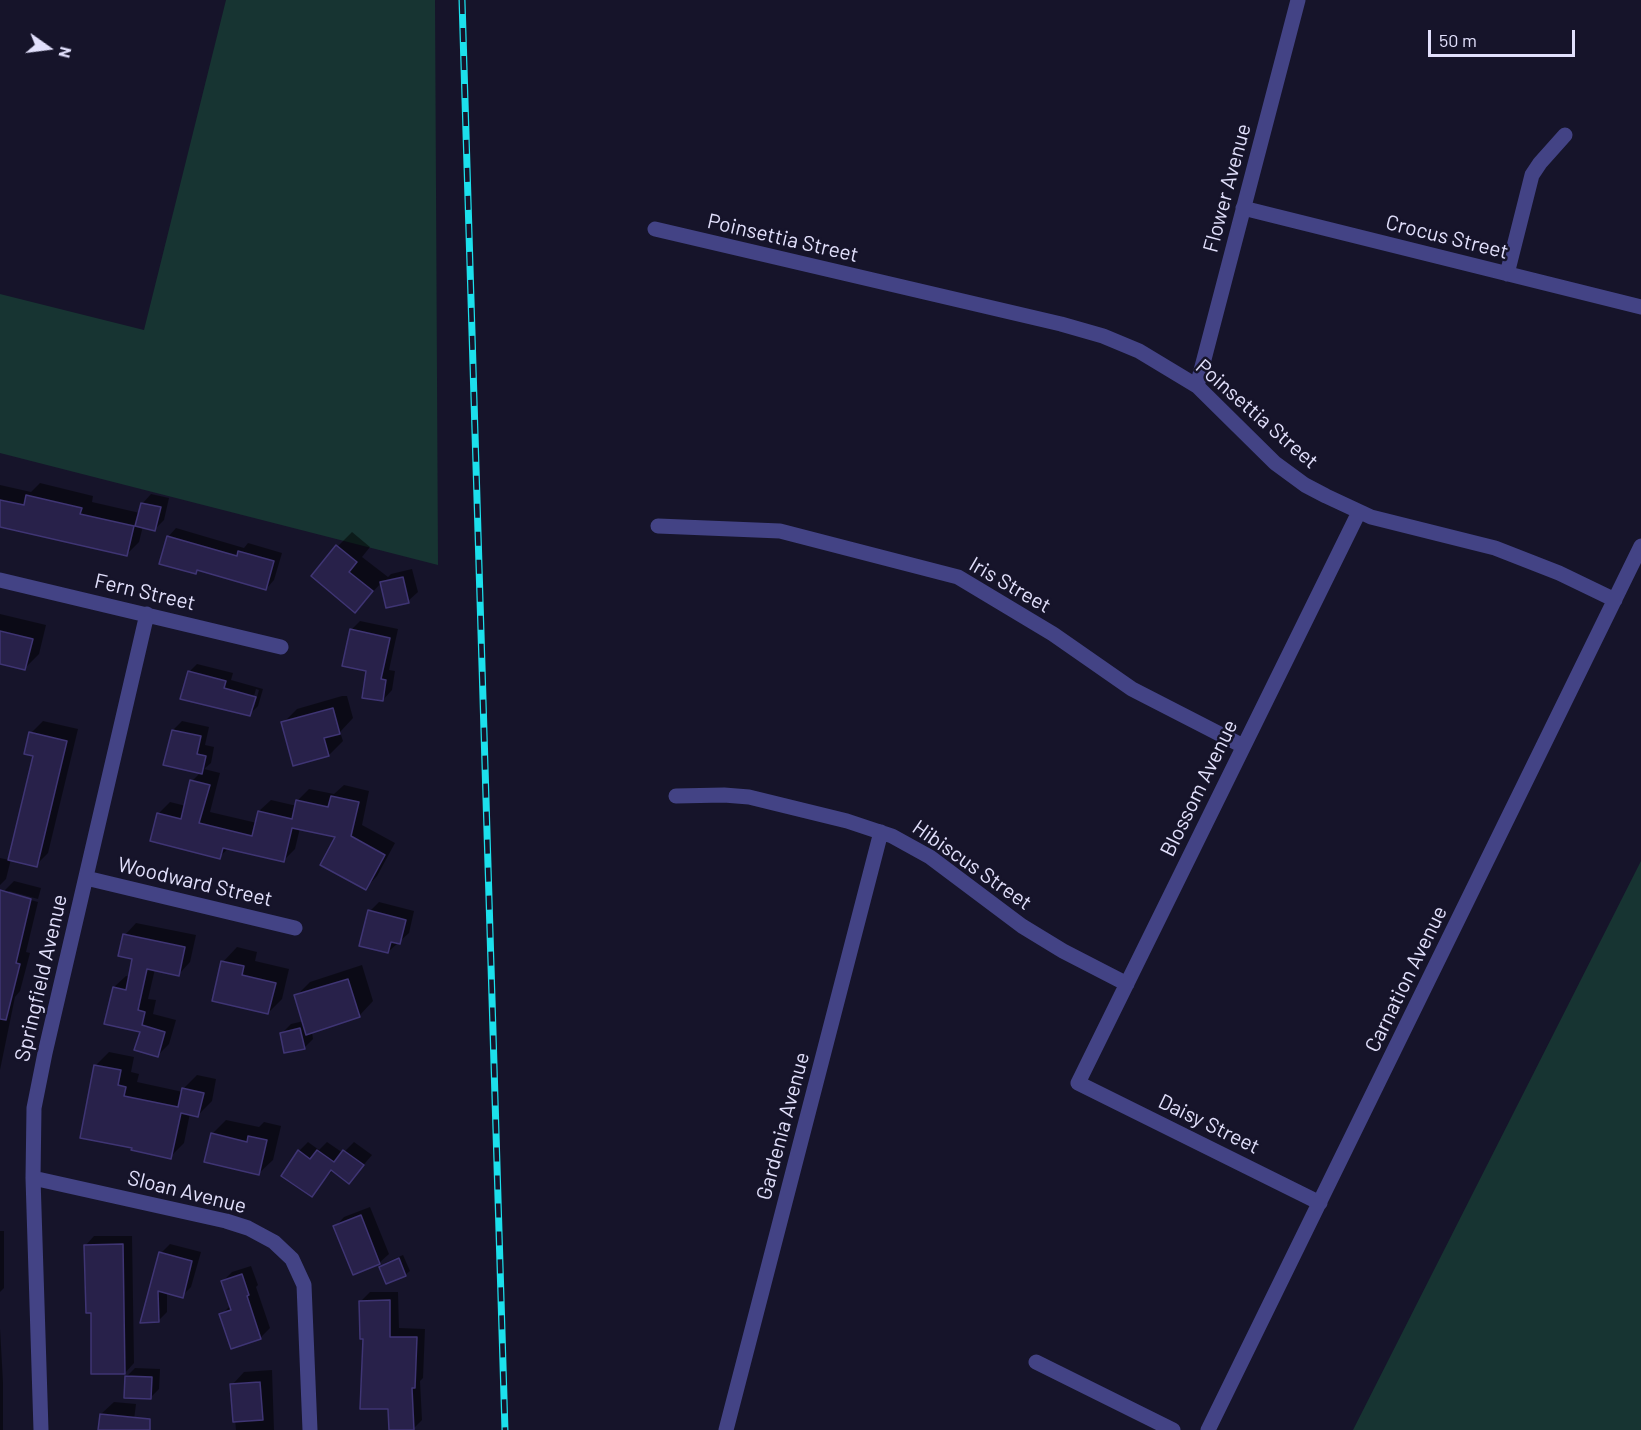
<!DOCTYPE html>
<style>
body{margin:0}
#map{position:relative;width:1641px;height:1430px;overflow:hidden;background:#16142a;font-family:Barlow,sans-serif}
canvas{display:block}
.north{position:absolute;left:18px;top:18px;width:60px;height:60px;-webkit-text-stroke:4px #16142a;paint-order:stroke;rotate:104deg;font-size:16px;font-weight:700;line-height:24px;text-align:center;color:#e2e0fc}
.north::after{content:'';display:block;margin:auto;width:21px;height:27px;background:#e2e0fc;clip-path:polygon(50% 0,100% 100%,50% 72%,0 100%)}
.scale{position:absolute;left:1428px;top:30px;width:147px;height:27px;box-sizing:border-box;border:3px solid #e2e0fc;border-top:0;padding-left:8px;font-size:18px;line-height:21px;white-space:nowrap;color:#e2e0fc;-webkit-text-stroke:4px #16142a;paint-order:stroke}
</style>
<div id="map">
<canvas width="1641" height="1430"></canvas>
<div class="north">N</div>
<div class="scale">50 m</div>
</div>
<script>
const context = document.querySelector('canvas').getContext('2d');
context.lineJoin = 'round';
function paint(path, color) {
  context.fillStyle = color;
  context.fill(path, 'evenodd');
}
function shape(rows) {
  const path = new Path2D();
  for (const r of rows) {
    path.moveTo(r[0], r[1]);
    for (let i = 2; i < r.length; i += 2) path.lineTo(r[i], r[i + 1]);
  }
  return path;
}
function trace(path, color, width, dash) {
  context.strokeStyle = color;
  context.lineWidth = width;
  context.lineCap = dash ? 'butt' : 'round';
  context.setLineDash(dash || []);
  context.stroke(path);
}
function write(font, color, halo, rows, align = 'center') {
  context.font = font + ' Barlow,sans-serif';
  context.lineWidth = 5;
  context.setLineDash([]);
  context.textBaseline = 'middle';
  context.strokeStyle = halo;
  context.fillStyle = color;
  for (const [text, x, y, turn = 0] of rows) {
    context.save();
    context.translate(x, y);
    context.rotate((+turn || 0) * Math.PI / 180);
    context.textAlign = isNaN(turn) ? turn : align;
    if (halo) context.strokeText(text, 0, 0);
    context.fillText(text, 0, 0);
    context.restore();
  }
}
paint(shape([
 [226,0,435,0,438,565,0,453,0,294,144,330],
 [1641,861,1641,1430,1353,1430]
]), '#173432');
paint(shape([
 [40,483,93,496,92,502,140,513,142,504,151,494,169,498,164,520,155,529,143,526,139,542,127,554,2,526,0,528,0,485,31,492],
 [176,528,244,548,248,543,282,553,274,580,266,589,198,569,195,572,168,537],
 [352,532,370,547,362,557,388,577,391,574,412,569,418,592,408,601,382,582,355,611,338,546],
 [0,614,46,625,39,654,25,668,0,663],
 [360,621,398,629,389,670,395,671,392,690,383,700,351,630],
 [197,664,233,673,231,680,263,689,258,706,250,714,189,672],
 [256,689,259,690,254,707,251,707],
 [342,696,347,696,353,718,340,732,343,741,329,755,283,723,297,709],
 [43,721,78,729,48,853,36,865,11,859,6,879,0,885,0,858,9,860,35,755,31,733],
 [182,721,209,727,205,745,214,747,211,763,204,769,220,773,210,812,257,823,259,811,271,800,297,806,298,800,309,789,334,794,344,785,369,791,362,825,395,843,377,876,366,888,337,836,300,828,295,849,284,860,229,848,219,857,158,814,170,802,186,806,192,781,201,772,173,730],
 [14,881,41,888,38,899,9,891,9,894,38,902,26,952,30,953,20,991,15,997,0,1070,0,907,3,892],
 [379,902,414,911,409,933,388,952,370,911],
 [136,923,196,935,190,962,179,974,155,969,148,999,156,1000,153,1014,176,1020,169,1044,158,1055,114,987,126,976,130,977,134,958,125,935],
 [237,947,257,952,255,961,289,969,282,999,268,1013,223,962],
 [362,965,373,1001,359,1016,312,1032,313,1039,304,1048,282,1033,291,1024,304,1021,296,996,310,982],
 [109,1052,134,1057,131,1072,139,1074,137,1082,183,1092,183,1089,197,1075,216,1079,212,1101,198,1115,190,1113,184,1143,170,1157,95,1066],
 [226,1120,259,1127,264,1122,281,1126,273,1160,258,1174,212,1134],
 [308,1142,319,1150,327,1142,343,1153,354,1142,372,1155,349,1182,333,1170,312,1195,299,1151],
 [370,1207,389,1254,379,1263,335,1227,344,1217],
 [0,1231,4,1231,4,1288,0,1292],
 [94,1236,132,1236,134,1363,125,1373,92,1311,85,1246],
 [170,1244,201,1252,191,1287,182,1296,167,1292,167,1312,158,1321,142,1321,161,1253],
 [403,1255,410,1271,405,1275,381,1267,385,1263],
 [251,1266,258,1285,256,1287,270,1328,260,1338,221,1315,231,1305,223,1281,232,1272],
 [370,1292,398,1292,399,1328,425,1329,423,1378,420,1381,422,1420,413,1429,390,1430,389,1408,364,1337,361,1301],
 [0,1328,3,1382,3,1430,0,1430],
 [135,1368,160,1369,159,1389,150,1398,126,1377],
 [272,1370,274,1430,236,1430,232,1385,244,1372],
 [114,1402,136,1404,134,1420,145,1430,99,1430,101,1414]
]), '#0007');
const building = shape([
 [26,495,82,508,80,514,134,526,127,556,0,527,0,500,24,505,26,495],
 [141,503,161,507,155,531,135,526,141,503],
 [167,536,237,556,238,551,274,561,266,590,197,570,196,574,159,564,167,536],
 [336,545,357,562,349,572,373,591,355,613,311,576,336,545],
 [403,577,409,603,386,608,380,582,403,577],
 [350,629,390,638,381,679,386,680,383,701,362,698,366,671,342,666,350,629],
 [0,631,33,639,25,670,0,664,0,631],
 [188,671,226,681,224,688,256,697,250,716,180,699,188,671],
 [333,708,340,734,324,738,329,756,293,766,281,722,333,708],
 [172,730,201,736,197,754,206,756,202,774,163,765,172,730],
 [29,732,67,741,37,867,8,860,33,756,24,754,29,732],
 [190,780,210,785,199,823,252,836,258,811,292,819,296,800,328,807,331,796,359,802,351,836,385,855,366,890,320,865,335,837,292,828,284,862,223,848,220,859,150,841,157,813,181,819,190,780],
 [0,890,31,899,16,963,20,964,6,1020,0,1019,0,890],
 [368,910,406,920,400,944,391,942,388,953,359,946,368,910],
 [123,934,185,947,179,976,147,969,138,1010,145,1012,142,1025,165,1032,158,1057,134,1050,140,1032,104,1024,113,987,126,990,132,959,118,956,123,934],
 [221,961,244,966,242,975,276,983,268,1014,212,1001,221,961],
 [348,979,360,1017,306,1035,294,995,348,979],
 [300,1028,305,1049,284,1053,280,1033,300,1028],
 [94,1065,121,1070,118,1085,126,1087,124,1096,178,1107,182,1088,204,1093,198,1117,181,1113,171,1159,131,1150,132,1148,80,1138,94,1065],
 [211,1133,247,1142,248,1136,267,1140,259,1175,204,1162,211,1133],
 [298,1150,310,1159,317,1150,334,1162,343,1150,364,1165,349,1184,331,1170,312,1197,281,1176,298,1150],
 [361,1215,380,1264,353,1275,333,1226,361,1215],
 [123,1244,125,1374,91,1374,91,1313,86,1313,84,1245,123,1244],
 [159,1252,192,1261,183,1298,158,1291,159,1322,140,1323,159,1252],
 [399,1258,406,1276,386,1284,379,1267,399,1258],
 [242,1274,249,1295,247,1296,261,1339,231,1349,219,1314,231,1310,221,1281,242,1274],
 [390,1300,390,1337,417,1337,415,1388,412,1388,414,1430,389,1430,388,1409,360,1409,363,1339,360,1339,359,1301,390,1300],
 [125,1376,152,1377,151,1399,124,1398,125,1376],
 [260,1382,263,1420,233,1422,230,1384,260,1382],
 [100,1414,150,1419,150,1430,98,1430,100,1414]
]);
paint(building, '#28214a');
trace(building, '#3f3574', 1.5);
trace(shape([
 [1243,208,1641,307],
 [655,229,1061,324,1103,336,1139,351,1197,386,1275,463,1305,485,1326,496,1371,517,1495,548,1559,573,1615,600],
 [1507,274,1532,175,1540,163,1565,135],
 [1197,386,1298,0],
 [658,526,780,531,958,577,1053,634,1132,689,1243,746],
 [0,580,281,647],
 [676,796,724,795,749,797,847,821,892,836,930,857,1022,926,1063,951,1127,984],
 [86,878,295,928],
 [33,1178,226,1221,248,1228,274,1242,292,1259,304,1285,310,1430],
 [1320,1203,1078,1083,1359,512],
 [1036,1362,1173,1430],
 [41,1430,33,1178,34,1108,45,1053,147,614],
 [726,1430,881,832],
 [1208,1430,1641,546]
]), '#434385', 15);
const rail = shape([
 [462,0,505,1430]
]);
trace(rail, '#1ce0ec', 7);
trace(rail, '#16142a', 4.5, [14]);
write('21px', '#e2e0fc', '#16142a', [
 ["Flower Avenue",1227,188,-75],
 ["Crocus Street",1447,237,14],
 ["Poinsettia Street",783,238,13],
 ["Poinsettia Street",1257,414,41],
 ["Iris Street",1010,585,30],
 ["Fern Street",145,592,13],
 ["Blossom Avenue",1199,788,-64],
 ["Hibiscus Street",972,865,35],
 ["Woodward Street",195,882,13],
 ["Springfield Avenue",41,978,-77],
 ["Carnation Avenue",1406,979,-64],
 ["Daisy Street",1209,1124,26],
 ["Gardenia Avenue",783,1126,-75],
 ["Sloan Avenue",187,1192,14]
]);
</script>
